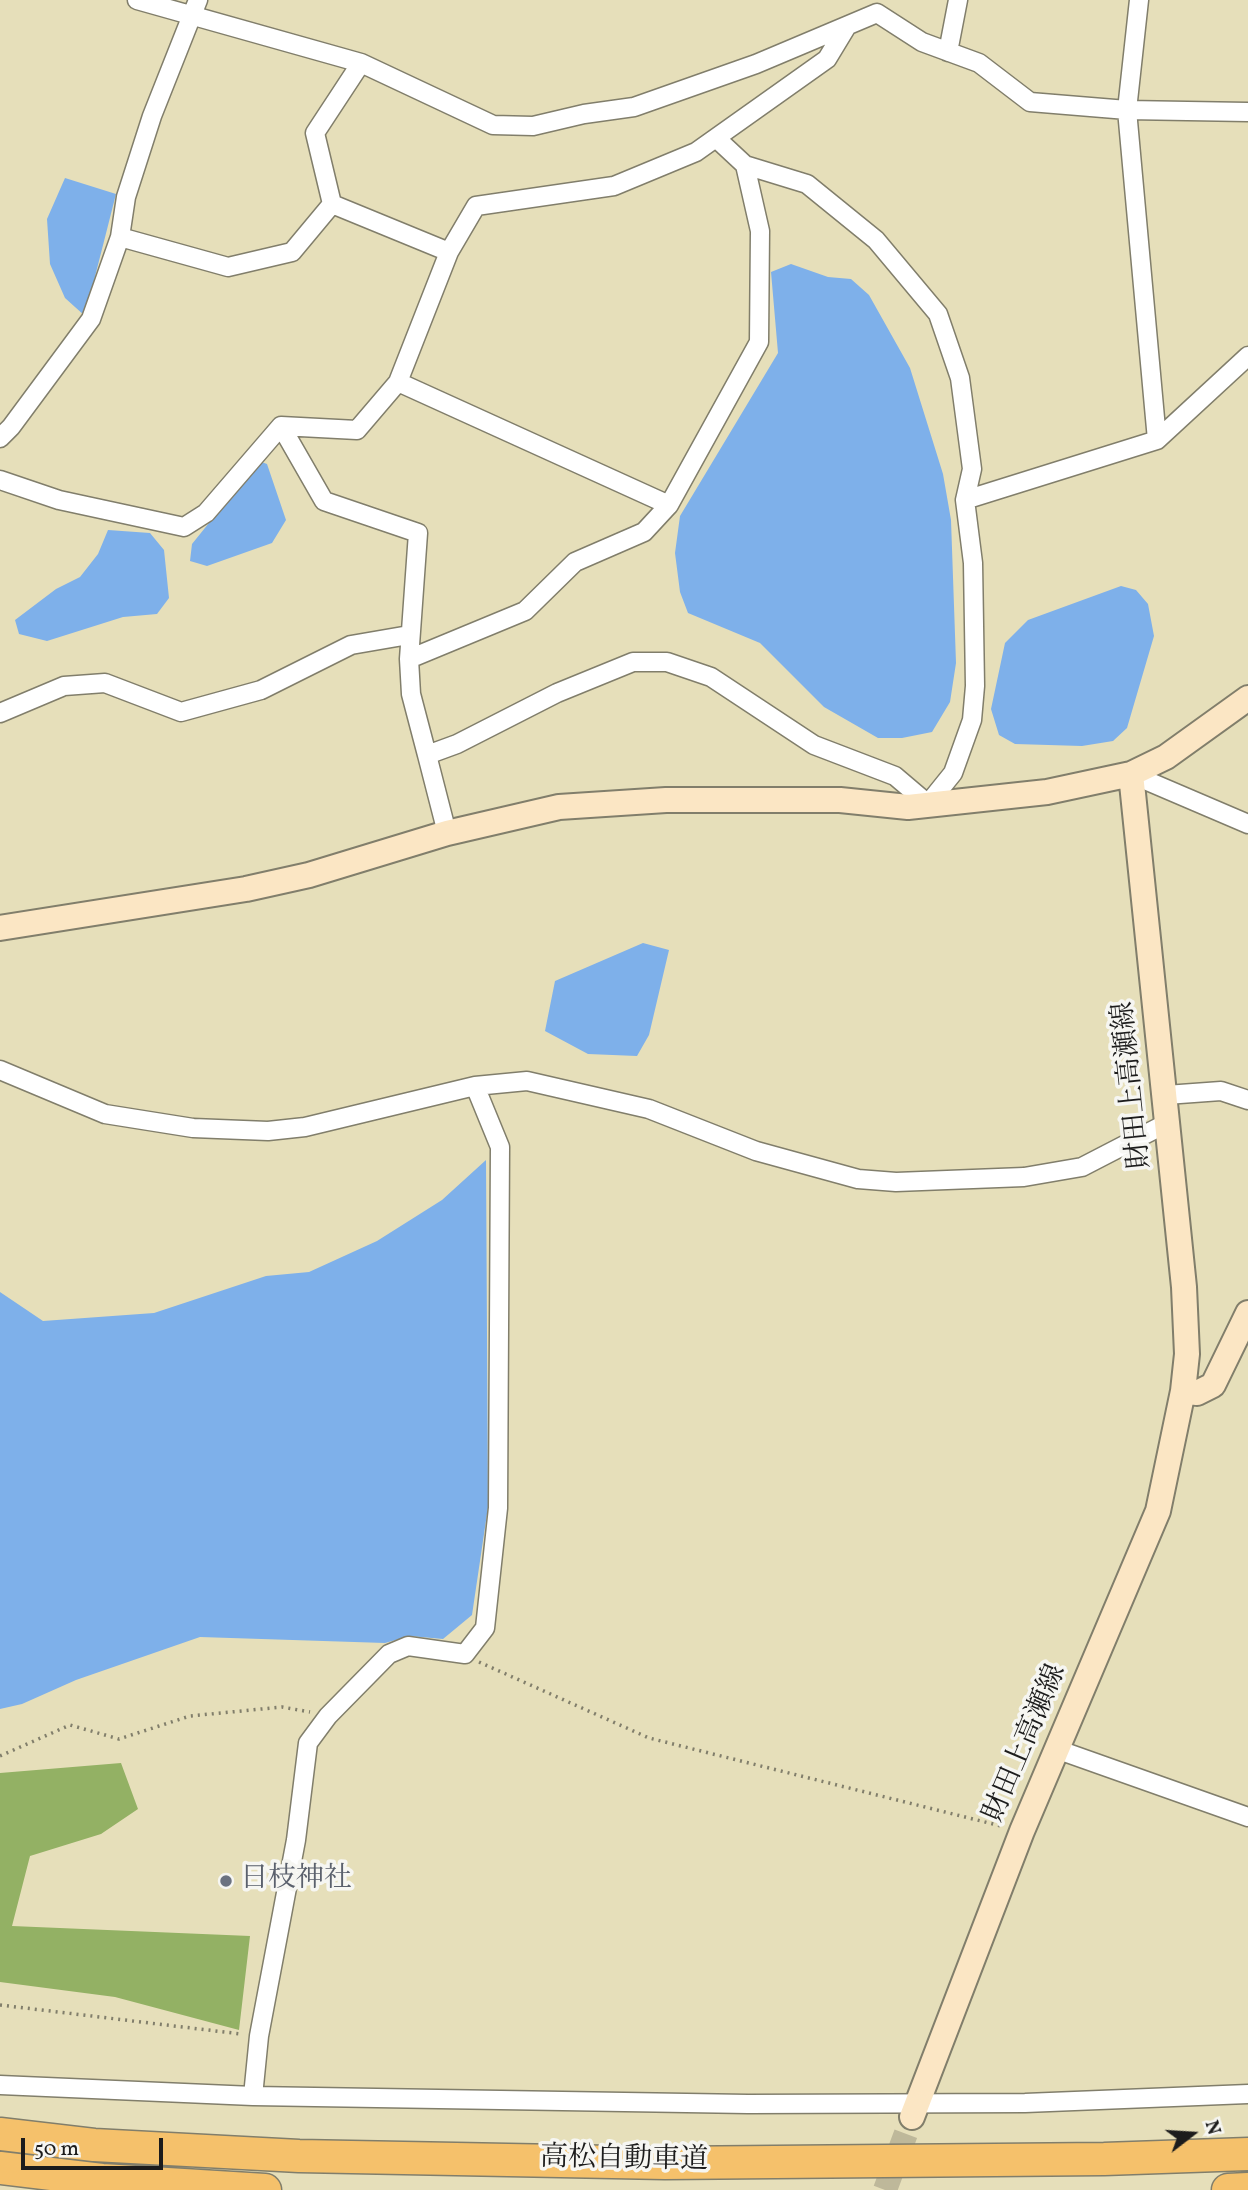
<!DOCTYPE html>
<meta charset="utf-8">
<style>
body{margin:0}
#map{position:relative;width:1248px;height:2190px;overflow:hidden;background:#e6dfba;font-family:Vollkorn,serif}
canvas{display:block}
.north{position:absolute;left:1157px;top:2099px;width:70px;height:70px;-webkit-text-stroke:5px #f6f6f2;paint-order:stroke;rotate:73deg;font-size:19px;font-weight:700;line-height:28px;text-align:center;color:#1c1c1c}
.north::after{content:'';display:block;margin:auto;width:24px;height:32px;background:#1c1c1c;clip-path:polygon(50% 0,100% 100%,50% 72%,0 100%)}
.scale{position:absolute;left:21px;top:2138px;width:142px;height:32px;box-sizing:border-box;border:4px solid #1c1c1c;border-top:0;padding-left:9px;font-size:21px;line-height:24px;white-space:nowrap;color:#1c1c1c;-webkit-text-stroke:5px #f6f6f2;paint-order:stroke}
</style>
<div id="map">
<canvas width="1248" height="2190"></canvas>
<div class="north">N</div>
<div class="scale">50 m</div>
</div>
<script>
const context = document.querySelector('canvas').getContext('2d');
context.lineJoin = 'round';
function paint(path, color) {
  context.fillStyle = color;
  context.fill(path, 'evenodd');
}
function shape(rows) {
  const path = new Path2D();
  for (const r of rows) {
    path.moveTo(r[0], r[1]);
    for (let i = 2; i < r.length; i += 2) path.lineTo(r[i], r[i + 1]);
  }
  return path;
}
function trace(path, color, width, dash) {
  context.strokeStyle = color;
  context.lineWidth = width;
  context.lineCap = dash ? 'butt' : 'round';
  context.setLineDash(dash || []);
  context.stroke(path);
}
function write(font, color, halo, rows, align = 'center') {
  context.font = font + ' Vollkorn,"Noto Serif JP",serif';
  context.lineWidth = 7;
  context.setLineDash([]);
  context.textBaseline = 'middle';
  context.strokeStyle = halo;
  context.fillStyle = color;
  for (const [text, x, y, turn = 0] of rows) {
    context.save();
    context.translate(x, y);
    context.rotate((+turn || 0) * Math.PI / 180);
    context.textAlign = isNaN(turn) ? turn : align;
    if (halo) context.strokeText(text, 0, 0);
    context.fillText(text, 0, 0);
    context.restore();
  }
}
paint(shape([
 [121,1763,138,1809,101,1834,30,1856,12,1926,250,1936,239,2030,115,1997,0,1982,0,1773]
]), '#93b164');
paint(shape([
 [65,178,116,194,85,316,65,298,50,264,47,219],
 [791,264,828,277,851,279,869,295,910,368,943,474,951,520,956,663,950,702,932,732,902,738,878,738,824,707,760,643,688,613,680,592,675,553,680,516,778,353,771,272],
 [259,461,267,464,286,520,272,543,207,566,190,561,192,544],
 [108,530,150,533,164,550,169,598,157,614,123,617,47,641,19,634,15,620,56,589,80,577,98,554],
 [1121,586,1136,590,1148,604,1154,636,1127,728,1113,741,1082,746,1015,744,999,735,991,709,1005,643,1028,620],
 [643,943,669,950,649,1035,637,1056,588,1054,545,1031,555,981],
 [486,1160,488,1507,472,1615,443,1639,410,1636,385,1643,200,1637,76,1680,22,1704,0,1709,0,1292,43,1321,154,1313,266,1276,309,1272,377,1241,442,1200]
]), '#7eb0ea');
trace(shape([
 [885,2190,912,2117]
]), '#beb89a', 24, [24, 12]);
const street = shape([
 [137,0,361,63,493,125,533,126,584,114,634,107,756,64,877,13,922,42,979,63,1030,102,1127,110,1248,112],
 [1139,0,1127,110,1157,440],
 [948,52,958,0],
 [361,63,315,133,332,204,449,252],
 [120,237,228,267,292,252,332,204],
 [398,382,669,505],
 [281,426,324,501,418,533,409,659,411,694,427,755,457,744,557,693,633,662,667,662,711,677,814,745,895,776,928,804,953,773,972,720,975,686,973,563,965,500,972,469,960,378,938,314,876,240,807,184,745,165,716,138],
 [0,438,11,427,91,319,120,237,126,197,152,116,198,0],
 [0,480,59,500,184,527,206,513,281,426,357,430,398,382,449,252,476,206,614,186,696,152,827,59,847,26],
 [965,500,1157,440,1248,356],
 [409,659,525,611,575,562,644,532,669,505,759,342,760,231,745,165],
 [0,713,64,686,105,683,181,712,261,690,351,645,409,635],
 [427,755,447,833],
 [1131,774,1248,824],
 [0,1070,105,1114,193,1128,268,1131,305,1127,475,1086,527,1081,649,1109,756,1151,858,1179,896,1182,1024,1177,1082,1167,1169,1122],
 [1166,1095,1221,1091,1248,1100],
 [1056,1749,1248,1817],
 [0,2085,253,2096,748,2104,1025,2103,1248,2094],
 [253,2096,259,2036,296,1840,308,1743,328,1716,389,1654,408,1646,465,1654,485,1628,498,1508,500,1147,475,1086]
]);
const secondary = shape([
 [0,928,246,889,309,875,447,833,559,807,666,800,840,800,908,807,1047,792,1131,774,1166,757,1248,698],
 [1183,1391,1197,1393,1213,1385,1248,1313],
 [912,2117,1022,1831,1158,1511,1183,1391,1187,1354,1184,1287,1131,774]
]);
const highway = shape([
 [0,2134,94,2145,299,2156,665,2163,1104,2159,1248,2154],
 [0,2168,102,2180,265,2190],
 [1228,2190,1248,2189]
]);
trace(street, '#817e6b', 21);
trace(secondary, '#817e6b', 28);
trace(highway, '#817e6b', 35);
trace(shape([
 [479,1662,649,1738,1001,1826],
 [0,1756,70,1725,119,1739,190,1716,282,1707,310,1712],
 [0,2005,241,2034]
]), '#817e6b', 3.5, [2, 5]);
trace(street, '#fff', 18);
trace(secondary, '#fbe6c4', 24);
trace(highway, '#f5c16b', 32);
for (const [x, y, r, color] of [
 [226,1881,7,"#6b7280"]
]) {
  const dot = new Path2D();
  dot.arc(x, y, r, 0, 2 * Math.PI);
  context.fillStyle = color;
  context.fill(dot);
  trace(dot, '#f6f6f2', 2.5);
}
write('28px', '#1c1c1c', '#f6f6f2', [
 ["財田上高瀬線",1134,1085,-96],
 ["財田上高瀬線",1027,1744,-67],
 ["高松自動車道",624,2161,1]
]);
write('28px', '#5b616d', '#f6f6f2', [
 ["日枝神社",240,1881]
], 'left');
</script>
